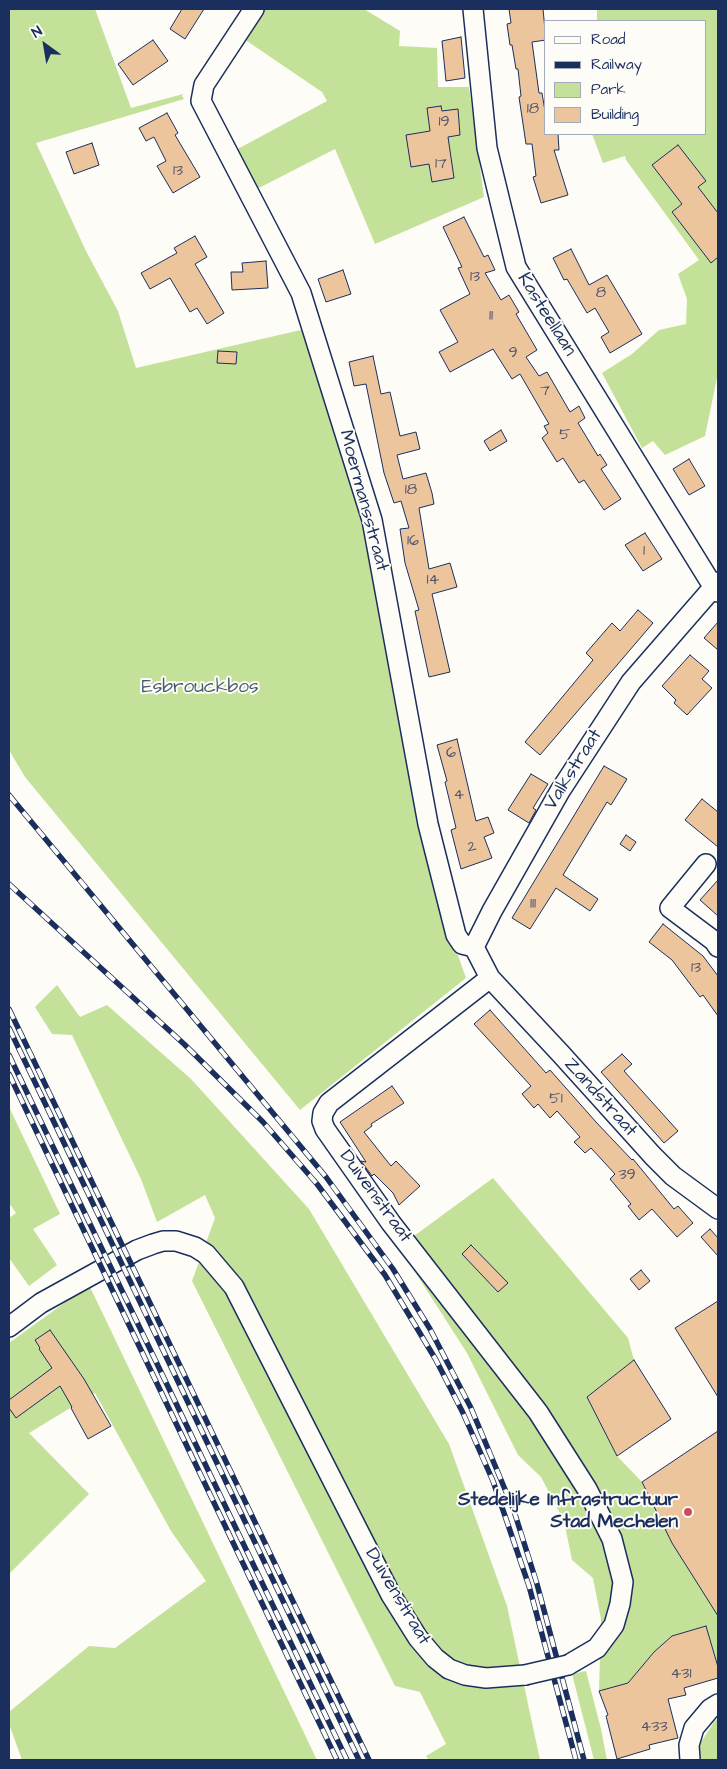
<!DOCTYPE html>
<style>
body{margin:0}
#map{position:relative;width:727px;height:1769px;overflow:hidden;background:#fdfcf7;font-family:"Architects Daughter",sans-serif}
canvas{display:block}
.frame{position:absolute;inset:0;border:10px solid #1b2f5e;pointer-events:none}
.legend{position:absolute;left:544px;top:20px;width:162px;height:115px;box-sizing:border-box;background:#fdfcf7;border:1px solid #a3aaba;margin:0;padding:6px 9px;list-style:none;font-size:15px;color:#1b2f5e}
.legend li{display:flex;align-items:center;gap:10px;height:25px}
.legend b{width:25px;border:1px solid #a3aaba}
.north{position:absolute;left:20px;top:20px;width:50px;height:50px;-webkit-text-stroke:4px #fdfcf7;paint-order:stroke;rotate:328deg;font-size:14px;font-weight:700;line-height:20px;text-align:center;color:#1b2f5e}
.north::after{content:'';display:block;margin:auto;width:18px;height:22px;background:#1b2f5e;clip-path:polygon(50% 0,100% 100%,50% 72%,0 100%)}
</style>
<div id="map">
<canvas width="727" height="1769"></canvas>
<div class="frame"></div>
<ul class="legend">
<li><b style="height:6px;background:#fdfcf7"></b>Road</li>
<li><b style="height:6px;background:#1b2f5e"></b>Railway</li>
<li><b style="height:14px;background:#c4e199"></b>Park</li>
<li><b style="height:14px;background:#edc59d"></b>Building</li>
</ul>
<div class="north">N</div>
</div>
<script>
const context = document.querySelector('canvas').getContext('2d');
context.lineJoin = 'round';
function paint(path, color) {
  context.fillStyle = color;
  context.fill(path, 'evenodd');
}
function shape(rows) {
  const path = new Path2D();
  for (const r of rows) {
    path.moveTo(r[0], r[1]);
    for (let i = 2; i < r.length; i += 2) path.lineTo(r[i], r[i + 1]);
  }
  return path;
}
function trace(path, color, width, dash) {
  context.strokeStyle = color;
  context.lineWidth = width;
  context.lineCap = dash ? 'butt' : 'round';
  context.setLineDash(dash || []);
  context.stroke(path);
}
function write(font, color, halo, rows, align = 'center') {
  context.font = font + ' "Architects Daughter",sans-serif';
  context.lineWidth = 4;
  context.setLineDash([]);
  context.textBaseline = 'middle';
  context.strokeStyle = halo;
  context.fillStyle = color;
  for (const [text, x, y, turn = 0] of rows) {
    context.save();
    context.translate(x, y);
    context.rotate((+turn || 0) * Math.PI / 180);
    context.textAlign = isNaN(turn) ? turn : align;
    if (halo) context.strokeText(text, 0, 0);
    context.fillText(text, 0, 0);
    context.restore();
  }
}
paint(shape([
 [9,9,95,9,131,108,183,94,182,96,184,99,36,143,86,251,118,311,136,368,305,329,365,523,454,944,466,978,300,1110,25,777,9,750],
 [259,9,364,9,400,31,399,46,437,48,438,87,469,87,484,197,375,244,335,149,253,191,232,152,327,101,322,92,241,37],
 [597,9,718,9,718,373,705,436,665,455,653,441,642,448,602,373,632,354,659,330,686,324,687,299,678,274,699,260,626,160,625,156,603,163,592,134,706,134,706,21,597,21],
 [57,985,80,1017,107,1005,191,1079,309,1209,449,1444,507,1606,540,1760,429,1760,426,1756,446,1744,420,1692,395,1686,192,1281,215,1218,205,1195,157,1222,141,1179,72,1035,52,1034,35,1007],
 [9,1107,60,1214,33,1229,57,1265,29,1286,9,1258,9,1218,16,1213,9,1203],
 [493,1178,628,1338,634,1360,587,1397,617,1456,642,1482,673,1543,718,1616,718,1667,706,1626,672,1636,654,1652,628,1683,599,1691,601,1619,593,1578,572,1560,564,1521,541,1477,518,1455,467,1353,399,1247],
 [89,1285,317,1760,22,1760,9,1724,9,1712,89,1646,115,1648,206,1581,171,1531,95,1393,29,1433,89,1494,9,1574,9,1343],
 [586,1671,601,1729,607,1760,594,1760,572,1674],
 [718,1718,718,1760,696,1760,696,1750,714,1722]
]), '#c4e199');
const building = shape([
 [182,9,204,9,185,39,170,29,182,9],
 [509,9,543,9,546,40,532,42,539,93,542,93,546,117,546,134,558,134,559,150,554,150,568,195,541,203,533,177,536,176,532,144,526,144,519,97,521,96,518,69,516,69,512,45,510,45,507,24,511,23,509,9],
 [461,37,465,78,446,81,442,41,461,37],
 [153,40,168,61,133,85,118,64,153,40],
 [441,106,442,111,458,109,460,135,448,137,454,178,432,182,429,164,411,167,406,135,430,131,427,108,441,106],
 [167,113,178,133,175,135,200,177,173,193,157,166,166,161,154,137,146,141,139,128,167,113],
 [92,143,99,165,74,174,66,152,92,143],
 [678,145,706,181,698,187,718,213,718,257,711,263,672,212,682,204,652,165,678,145],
 [464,217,484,257,488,255,495,270,485,273,501,300,509,295,519,312,516,314,537,350,526,357,539,376,547,372,570,412,579,406,585,418,578,423,598,456,600,454,607,465,601,469,621,499,604,510,584,480,579,483,563,458,557,462,542,438,548,433,544,426,549,424,520,374,512,379,493,349,450,372,439,352,458,342,440,310,470,294,458,268,462,267,443,227,464,217],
 [195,236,207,257,195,264,224,313,207,324,197,308,190,312,170,278,150,289,141,273,177,253,174,248,195,236],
 [571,249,589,285,607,275,642,334,610,353,601,337,609,332,595,308,587,313,567,279,564,280,553,258,571,249],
 [266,261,268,288,232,290,231,272,243,272,242,263,266,261],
 [343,270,351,294,326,302,318,279,343,270],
 [218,351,237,352,236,364,217,363,218,351],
 [373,356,381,394,390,392,400,436,416,432,420,449,397,455,403,479,426,473,432,493,434,504,419,508,429,569,450,563,457,587,432,594,450,672,429,677,415,611,419,610,405,563,400,529,409,528,401,501,394,503,384,473,366,384,354,386,349,362,373,356],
 [501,430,507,441,490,451,484,441,501,430],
 [689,459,705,486,689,495,673,469,689,459],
 [645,533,662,559,643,571,625,545,645,533],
 [638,610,653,623,540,755,525,742,593,660,586,653,612,623,620,631,638,610],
 [718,622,718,650,704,638,718,622],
 [690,655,709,671,702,679,712,688,687,715,674,703,676,700,662,686,690,655],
 [457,739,476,821,488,817,494,833,484,837,492,858,461,869,451,830,456,828,445,782,447,781,437,745,457,739],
 [604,766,627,779,611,805,607,802,563,875,598,899,590,911,556,888,530,929,512,918,604,766],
 [531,774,548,784,533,808,536,810,529,823,508,810,531,774],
 [702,799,718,812,718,847,685,820,702,799],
 [626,835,636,842,630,851,620,844,626,835],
 [718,880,718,916,700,900,718,880],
 [663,924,703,956,718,976,718,1016,703,995,700,997,672,960,649,942,663,924],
 [490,1010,546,1073,550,1070,596,1122,632,1160,633,1159,674,1209,678,1206,693,1223,677,1237,652,1209,639,1220,628,1206,631,1204,610,1179,615,1174,591,1148,585,1153,574,1142,580,1137,557,1111,550,1118,538,1104,534,1108,522,1094,531,1086,474,1024,490,1010],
 [622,1054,632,1064,624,1071,678,1131,664,1143,601,1072,622,1054],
 [392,1086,404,1103,371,1124,372,1126,364,1132,391,1166,396,1161,420,1186,399,1205,393,1193,374,1174,372,1176,361,1161,366,1162,340,1122,392,1086],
 [710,1229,718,1238,718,1256,701,1237,710,1229],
 [471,1245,508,1283,498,1292,462,1254,471,1245],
 [641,1270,650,1281,639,1290,630,1279,641,1270],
 [718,1301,718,1397,675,1328,718,1301],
 [50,1330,84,1379,111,1426,88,1439,71,1408,72,1407,60,1386,16,1418,9,1408,9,1400,52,1368,39,1349,40,1348,35,1340,50,1330],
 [634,1360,671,1419,617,1456,587,1397,634,1360],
 [718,1431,718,1616,672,1543,642,1482,718,1431],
 [706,1626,718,1667,718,1678,684,1688,686,1695,668,1699,678,1738,649,1745,650,1749,617,1759,606,1716,608,1715,599,1691,628,1683,654,1652,672,1636,706,1626]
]);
paint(building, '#edc59d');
trace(building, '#1b2f5e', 1);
const minor = shape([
 [254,9,204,85,201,101,301,293,372,520,428,824,456,935,462,944,474,947],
 [473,9,487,148,516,267,714,588,718,592],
 [718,582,631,682,560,791,492,911,474,947,490,978,561,1054,653,1156,673,1176,718,1209],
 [706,864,670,908,714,941,718,947],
 [490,978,329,1103,323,1113,322,1121,325,1129,391,1223,538,1412,587,1489,612,1539,623,1582,620,1604,614,1625,597,1648,568,1665],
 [9,1327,41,1303,137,1250,153,1244,163,1241,176,1241,195,1247,206,1254,234,1287,391,1595,418,1638,435,1658,449,1669,465,1675,486,1678,525,1675],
 [690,1760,689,1745,694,1728,710,1709,718,1704]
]);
trace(minor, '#1b2f5e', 22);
trace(minor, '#fdfcf7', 19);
const rail = shape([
 [9,795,326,1177,393,1269,430,1329,471,1408,514,1511,537,1584,584,1760],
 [9,884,184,1044,263,1122,317,1184,385,1275,436,1360,463,1413,493,1481,529,1586,576,1760],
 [9,1009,369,1760],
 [9,1028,359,1760],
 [9,1055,347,1760],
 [9,1074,337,1760]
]);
trace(rail, '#1b2f5e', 5.5);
trace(rail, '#fdfcf7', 4, [11]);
const minorBridge = shape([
 [525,1675,568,1665]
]);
trace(minorBridge, '#1b2f5e', 22, []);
trace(minorBridge, '#fdfcf7', 19);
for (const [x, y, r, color] of [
 [688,1512,5,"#d1495b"]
]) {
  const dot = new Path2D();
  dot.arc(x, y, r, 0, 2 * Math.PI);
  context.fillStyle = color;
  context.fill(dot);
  trace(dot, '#fdfcf7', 2);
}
write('16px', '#50546e', null, [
 ["18",533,110],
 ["19",444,123],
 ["17",441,165],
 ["13",178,172],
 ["13",475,278],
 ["8",601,294],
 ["11",491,317],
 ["9",513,354],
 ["7",545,392],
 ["5",565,436],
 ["18",411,491],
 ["16",413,542],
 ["1",644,552],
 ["14",433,581],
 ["6",451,754],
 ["4",459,796],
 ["2",472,848],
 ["111",533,905],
 ["13",696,969],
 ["51",556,1100],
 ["39",627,1176],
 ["431",681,1675],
 ["433",654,1728]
]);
write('19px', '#1b2f5e', '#fdfcf7', [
 ["Kasteellaan",546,315,58],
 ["Moermansstraat",363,501,75],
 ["Valkstraat",574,770,-58],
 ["Zandstraat",600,1098,48],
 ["Duivenstraat",375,1197,54],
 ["Duivenstraat",397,1597,59]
]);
write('19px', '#455c6d', '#fdfcf7', [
 ["Esbrouckbos",200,688]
]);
write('bold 19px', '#1b2f5e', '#fdfcf7', [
 ["Stedelijke Infrastructuur",678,1501],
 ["Stad Mechelen",678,1523]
], 'right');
</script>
